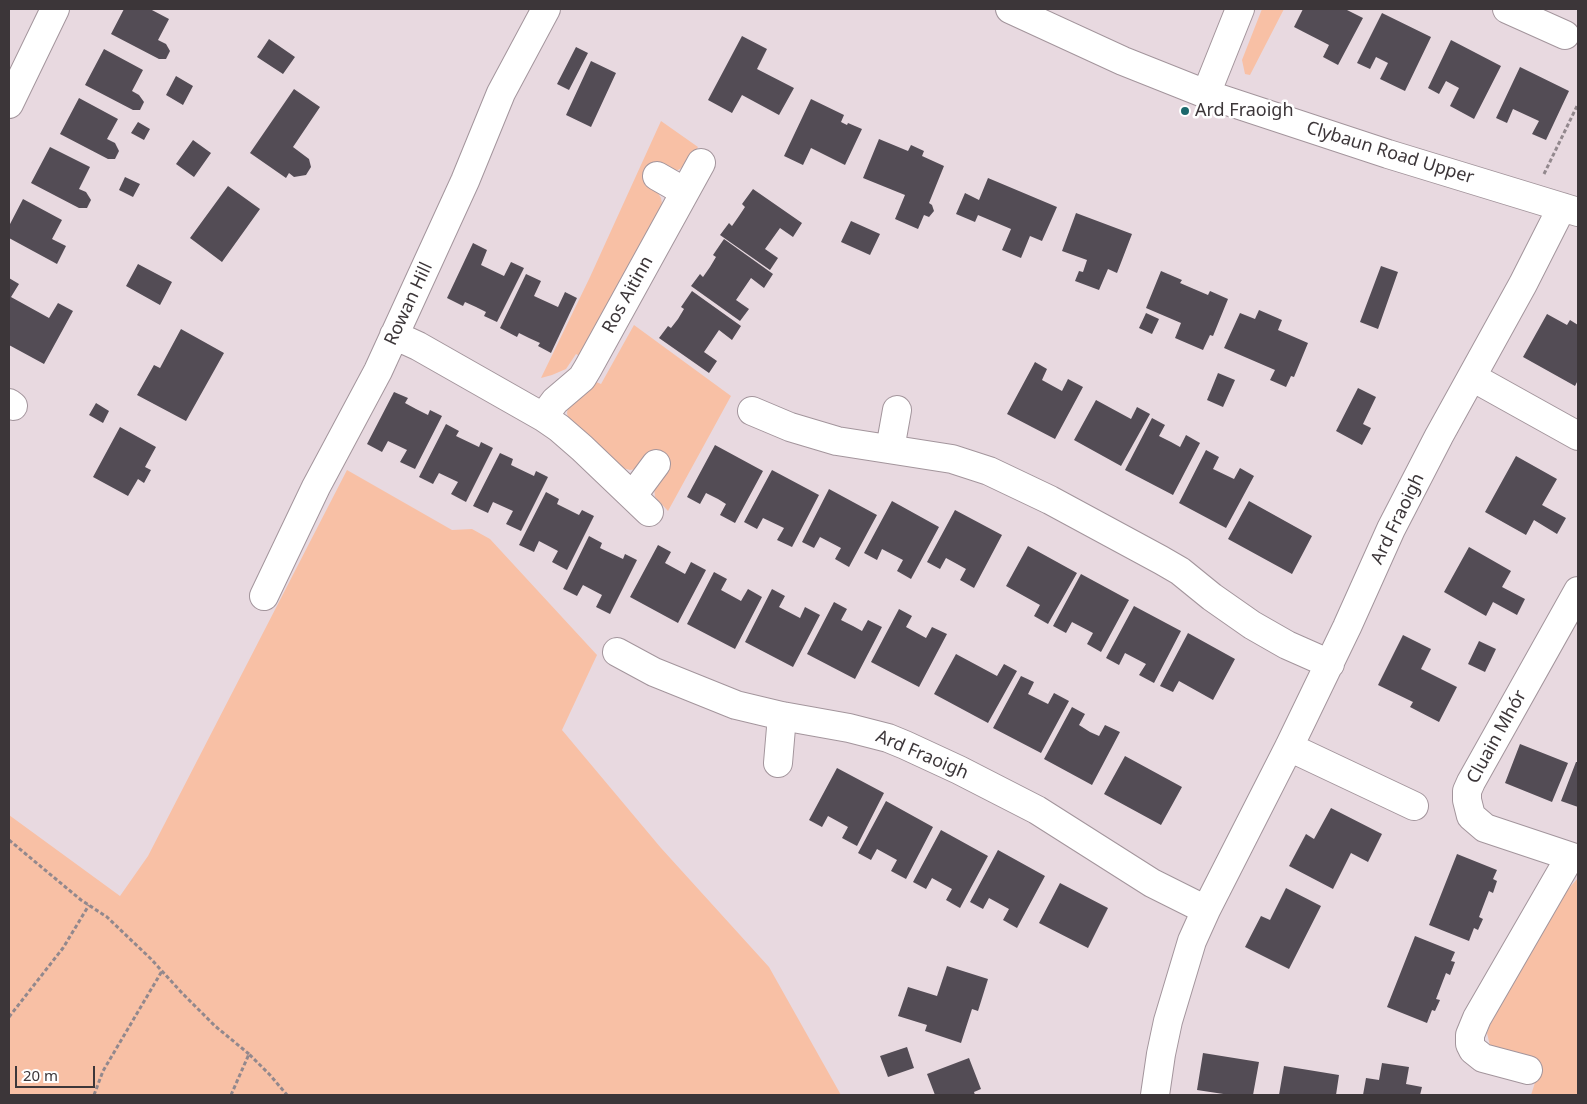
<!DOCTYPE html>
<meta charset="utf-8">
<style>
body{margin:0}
#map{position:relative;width:1587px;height:1104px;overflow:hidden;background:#e8d9e0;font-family:"Noto Sans",sans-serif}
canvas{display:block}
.frame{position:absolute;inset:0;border:10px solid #3c3639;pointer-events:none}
.scale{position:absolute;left:15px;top:1066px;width:80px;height:22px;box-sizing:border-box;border:2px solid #3c3639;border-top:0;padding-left:6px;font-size:15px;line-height:18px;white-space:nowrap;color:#3c3639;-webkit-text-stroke:4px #fff;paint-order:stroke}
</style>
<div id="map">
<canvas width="1587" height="1104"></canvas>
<div class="frame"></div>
<div class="scale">20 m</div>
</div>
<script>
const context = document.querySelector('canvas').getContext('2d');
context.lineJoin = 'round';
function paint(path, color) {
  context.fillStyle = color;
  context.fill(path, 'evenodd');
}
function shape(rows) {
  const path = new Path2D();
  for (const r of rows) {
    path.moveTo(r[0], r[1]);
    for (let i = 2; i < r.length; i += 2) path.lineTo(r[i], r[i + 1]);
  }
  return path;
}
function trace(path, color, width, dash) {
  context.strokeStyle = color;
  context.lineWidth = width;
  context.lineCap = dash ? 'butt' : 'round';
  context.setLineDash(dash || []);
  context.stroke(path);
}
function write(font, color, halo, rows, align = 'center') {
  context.font = font + ' "Noto Sans",sans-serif';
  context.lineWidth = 5;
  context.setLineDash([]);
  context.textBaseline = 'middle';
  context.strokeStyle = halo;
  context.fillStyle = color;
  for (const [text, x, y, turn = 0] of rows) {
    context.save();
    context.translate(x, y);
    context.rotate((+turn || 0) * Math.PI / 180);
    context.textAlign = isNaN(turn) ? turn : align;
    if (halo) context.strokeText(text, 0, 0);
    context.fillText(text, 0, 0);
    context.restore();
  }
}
paint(shape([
 [1262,9,1284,9,1250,75,1245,74,1242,60],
 [661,121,698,147,688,164,678,170,673,170,655,165,645,185,658,193,661,198,663,210,583,358,576,354,566,369,552,375,541,378,590,277],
 [634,325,731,396,668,511,655,497,654,487,636,469,630,470,619,467,568,418,567,413,568,407,594,381,601,384],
 [347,470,452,530,472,529,490,539,597,655,562,730,661,848,769,967,841,1095,9,1095,9,815,120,896,148,856],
 [1578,878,1578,1095,1531,1095,1541,1064,1494,1051,1490,1046,1487,1033,1493,1017,1563,895]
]), '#f8c0a5');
paint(shape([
 [124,9,150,9,169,19,158,40,166,44,170,51,166,59,159,59,111,34],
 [1303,9,1345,9,1363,18,1338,65,1323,57,1329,45,1294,27],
 [1382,13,1431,37,1405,91,1380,79,1388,63,1376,57,1370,69,1357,63],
 [742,36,767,49,757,69,794,88,779,115,742,95,732,113,708,100],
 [269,39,295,57,283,74,257,57],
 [1451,40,1501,66,1474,119,1450,106,1459,88,1446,81,1439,94,1428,88],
 [576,47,588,53,569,90,557,84],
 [104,49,143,70,132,91,139,95,144,102,140,110,133,110,85,85],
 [591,61,616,73,591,127,566,115],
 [1520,67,1569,91,1546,140,1532,134,1539,121,1513,109,1507,123,1496,118],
 [176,76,193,86,183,105,166,95],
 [294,89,320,107,293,147,309,159,311,167,306,175,294,177,289,173,286,178,250,153],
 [79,98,118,119,107,139,115,143,119,151,115,159,108,159,60,134],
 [811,99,844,115,841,122,847,125,848,123,862,129,845,165,811,148,803,165,784,156],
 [138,122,150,129,144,140,131,133],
 [879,139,908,151,911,145,924,151,922,156,944,166,929,203,932,205,934,211,929,217,924,215,918,229,895,219,905,195,863,178],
 [193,140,211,153,194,177,176,164],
 [50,147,90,167,79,189,86,192,91,200,87,208,79,208,31,183],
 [125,177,140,184,133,197,119,190],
 [988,178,1057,207,1042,241,1030,236,1021,258,1002,250,1011,229,978,215,975,222,956,214,965,193,979,200],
 [228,186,260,209,222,262,190,238],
 [753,189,802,223,793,237,780,228,765,249,778,258,770,270,720,235,729,223,732,226,739,216,745,207,742,204],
 [23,199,62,220,52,239,66,246,57,264,9,238,9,226],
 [1076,213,1132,234,1117,273,1108,269,1099,290,1075,281,1079,271,1083,272,1087,260,1062,251],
 [851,221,880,234,870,255,841,242],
 [724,239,773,274,764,288,751,278,736,300,749,309,740,321,691,286,700,274,703,277,710,267,716,257,713,255],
 [473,243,487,250,481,265,504,276,511,262,524,268,497,322,484,316,486,312,476,307,465,302,463,306,447,298],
 [138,264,172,282,160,305,126,286],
 [1381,266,1398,272,1378,329,1360,322],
 [1161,271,1182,280,1180,283,1208,295,1210,291,1228,299,1213,336,1210,335,1203,350,1175,338,1181,323,1146,308],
 [526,274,541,281,534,296,558,307,565,292,577,298,551,353,538,346,540,343,529,338,519,333,517,337,500,328],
 [9,278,19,284,11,297,49,318,58,303,73,311,44,364,9,345],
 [692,291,741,326,732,340,719,330,704,352,717,361,709,373,659,338,668,326,671,328,678,319,684,309,681,307],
 [1259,310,1282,320,1278,330,1308,343,1294,377,1291,376,1286,387,1270,380,1275,370,1224,348,1240,313,1255,319],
 [1146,313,1159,319,1152,334,1139,328],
 [1547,314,1567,325,1570,320,1578,325,1578,380,1575,386,1523,357],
 [181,329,224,353,186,421,137,395,154,365,160,368],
 [1035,362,1047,369,1042,380,1062,391,1068,379,1083,387,1055,439,1007,414],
 [1218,373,1235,380,1223,407,1207,400],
 [1358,388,1376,397,1363,424,1371,428,1362,445,1336,431],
 [394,392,408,398,405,403,416,409,428,415,430,410,442,416,415,469,400,462,407,450,388,441,382,452,367,444],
 [1096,400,1131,419,1137,407,1150,414,1121,466,1074,440],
 [96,403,109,411,103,423,89,415],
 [1152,418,1165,425,1159,436,1171,442,1180,447,1186,435,1200,443,1173,495,1125,470],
 [446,424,459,431,456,436,479,447,481,442,493,448,466,502,451,494,458,482,439,473,433,484,419,477],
 [120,427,156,447,145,467,151,470,144,483,138,479,128,496,93,477],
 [715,445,763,471,735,523,720,515,726,504,718,499,706,493,700,504,687,497],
 [1206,450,1219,457,1213,469,1234,479,1240,468,1254,476,1226,528,1179,503],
 [500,453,513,459,511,465,534,476,536,471,548,477,521,531,506,524,513,511,493,502,488,513,473,506],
 [1516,456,1557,479,1542,505,1566,518,1557,534,1534,520,1526,535,1485,512],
 [772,470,819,495,792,547,777,540,784,528,763,518,757,529,744,522],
 [829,489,877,515,849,567,835,559,841,548,820,537,814,548,802,542],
 [546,492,559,499,557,504,579,515,582,510,594,516,567,570,552,562,558,551,539,541,534,552,519,545],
 [892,501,939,527,911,579,897,571,903,560,882,549,877,560,864,553],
 [1249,501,1312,536,1292,574,1228,539],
 [955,510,1002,535,974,588,960,580,966,569,957,564,946,558,940,569,927,562],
 [589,536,602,543,600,548,623,559,625,554,637,560,610,614,596,607,602,595,583,585,577,596,563,589],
 [658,545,671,552,665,563,685,574,691,562,706,570,678,623,630,597],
 [1028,546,1077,573,1048,624,1034,616,1040,605,1006,586],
 [1469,547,1511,571,1502,587,1525,599,1517,615,1493,602,1486,616,1444,592],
 [714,572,727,579,721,590,732,596,741,601,748,589,762,597,735,649,687,624],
 [1081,574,1129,600,1101,652,1087,644,1093,633,1072,622,1066,633,1053,626],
 [772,589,785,596,779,607,800,618,805,607,820,615,793,667,745,642],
 [834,602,847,609,841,620,853,626,862,631,868,620,882,627,855,679,807,654],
 [1134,606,1181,631,1154,683,1139,675,1146,664,1125,653,1119,665,1106,658],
 [899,609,912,616,906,627,926,638,932,627,947,634,919,687,871,662],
 [1188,633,1235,659,1213,700,1179,681,1173,692,1160,686],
 [1403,635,1431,649,1421,669,1457,687,1439,722,1410,707,1413,702,1378,685],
 [1479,641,1496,649,1485,672,1468,664],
 [956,654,997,676,1004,664,1017,671,988,723,934,694],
 [1021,676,1034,682,1028,694,1048,704,1054,693,1069,701,1041,753,993,728],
 [1072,707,1085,714,1079,725,1090,732,1099,736,1105,725,1120,732,1092,785,1044,759],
 [1520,744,1568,763,1552,802,1505,783],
 [1125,756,1182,787,1161,825,1104,794],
 [1576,762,1578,762,1578,807,1561,801],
 [837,768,884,793,857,846,842,838,848,827,828,816,822,827,809,820],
 [886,801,933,827,906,879,891,871,897,860,877,849,871,860,858,853],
 [1331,808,1382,834,1368,862,1351,853,1333,889,1289,866,1306,834,1314,839],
 [941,830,988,856,960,908,946,900,952,889,932,878,926,889,913,882],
 [998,850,1045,876,1017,928,1003,920,1009,909,989,898,983,909,970,902],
 [1457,854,1497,870,1493,879,1497,881,1493,893,1489,891,1479,917,1483,919,1478,930,1474,928,1469,941,1429,925],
 [1060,883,1108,908,1088,948,1039,923],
 [1286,888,1321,906,1289,969,1245,947,1261,916,1270,920],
 [1415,936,1455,952,1451,961,1455,962,1450,975,1446,973,1436,999,1440,1000,1435,1011,1432,1010,1427,1023,1387,1007],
 [947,966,988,979,978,1011,972,1009,961,1043,925,1031,927,1025,898,1016,908,987,937,996],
 [907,1047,914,1068,888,1077,880,1056],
 [1203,1053,1259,1062,1253,1095,1230,1095,1197,1090],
 [969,1058,981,1089,974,1092,975,1095,935,1095,927,1074],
 [1382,1063,1409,1067,1406,1084,1422,1087,1420,1095,1363,1095,1366,1078,1379,1080],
 [1284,1066,1339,1075,1336,1095,1279,1095]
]), '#534c55');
const minor = shape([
 [1010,9,1123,61,1206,94,1388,154,1578,212],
 [1507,9,1565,35],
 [1206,94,1240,9],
 [9,104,55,9],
 [657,176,685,192],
 [394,335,418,346,543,417,559,428,582,448,649,512],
 [1472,377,1578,436],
 [9,403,13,406],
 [752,411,790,427,837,441,952,459,989,471,1050,500,1161,560,1180,571,1212,597,1252,625,1287,645,1330,664],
 [543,417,555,401,582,378,588,368,701,163],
 [890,449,897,410],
 [633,495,656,464],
 [1578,591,1471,782,1467,791,1467,800,1471,816,1485,828,1578,859],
 [264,596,316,487,378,371,465,181,501,93,546,9],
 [617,652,654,672,736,705,782,716,849,728,888,738,905,745,959,770,1037,810,1152,883,1206,910],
 [1289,747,1414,806],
 [778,763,782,716],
 [1528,1070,1483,1058,1473,1050,1470,1044,1470,1035,1477,1018,1570,857],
 [1155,1095,1161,1054,1168,1021,1192,941,1206,910,1289,747,1347,627,1391,529,1439,436,1523,284,1562,207]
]);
trace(minor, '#a3959c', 30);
trace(shape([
 [1544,174,1578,104],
 [9,840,81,900,107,917,151,959,182,993,215,1026,249,1054],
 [9,1017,63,948,89,905],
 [94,1095,103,1071,162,971],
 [231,1095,249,1054,270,1075,287,1095]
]), '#92888d', 3, [4, 2.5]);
trace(minor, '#fff', 28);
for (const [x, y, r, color] of [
 [1185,111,5,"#1b686c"]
]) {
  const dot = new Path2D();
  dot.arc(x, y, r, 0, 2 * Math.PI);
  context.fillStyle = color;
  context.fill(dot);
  trace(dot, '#fff', 2);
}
write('18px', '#3c3639', '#fff', [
 ["Ard Fraoigh",1195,111]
], 'left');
write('18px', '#3c3639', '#fff', [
 ["Clybaun Road Upper",1390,153,17],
 ["Ros Aitinn",628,295,-61],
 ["Rowan Hill",409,304,-65],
 ["Ard Fraoigh",1398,519,-64],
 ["Cluain Mhór",1497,737,-61],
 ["Ard Fraoigh",922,755,23]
]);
</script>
